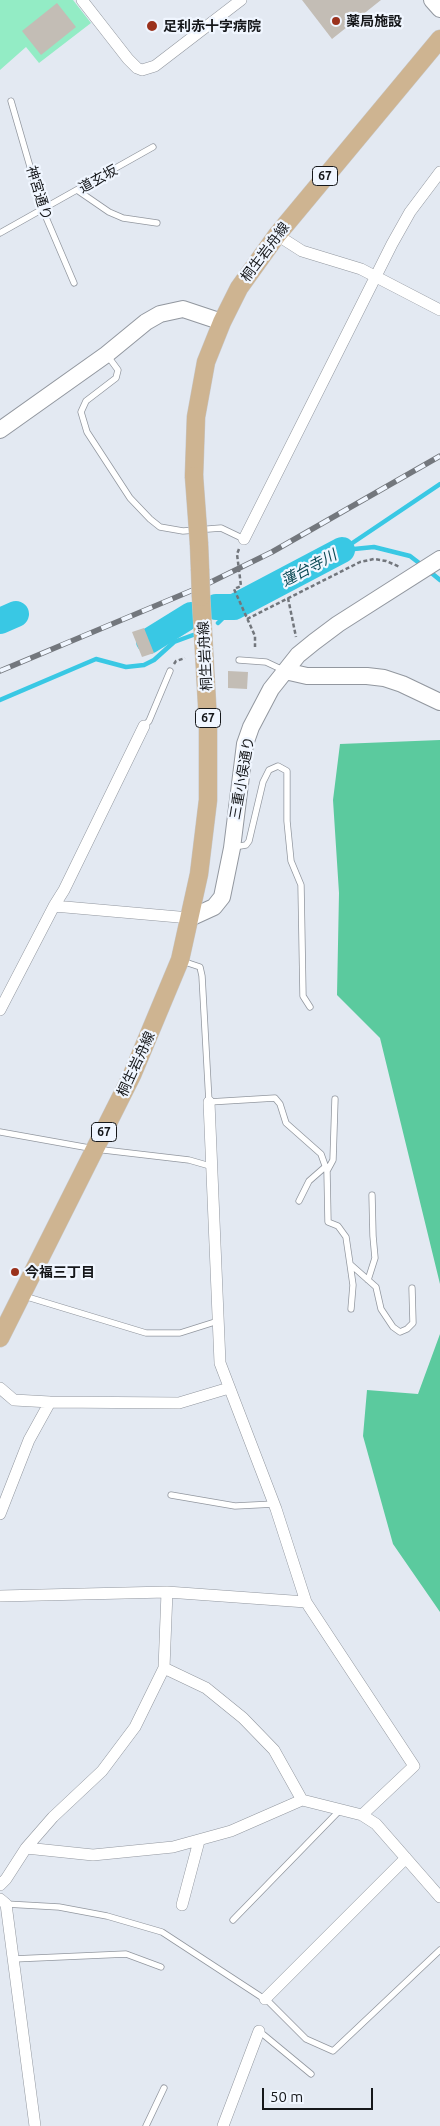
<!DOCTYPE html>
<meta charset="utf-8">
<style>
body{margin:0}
#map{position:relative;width:440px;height:2126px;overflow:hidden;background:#e3e9f2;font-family:Ubuntu,sans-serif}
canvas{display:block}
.scale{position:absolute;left:262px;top:2088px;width:111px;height:22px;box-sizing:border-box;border:2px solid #15171a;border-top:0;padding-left:6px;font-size:15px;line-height:18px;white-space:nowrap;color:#15171a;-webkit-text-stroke:4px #f0f6ff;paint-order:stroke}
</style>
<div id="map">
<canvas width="440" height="2126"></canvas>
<div class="scale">50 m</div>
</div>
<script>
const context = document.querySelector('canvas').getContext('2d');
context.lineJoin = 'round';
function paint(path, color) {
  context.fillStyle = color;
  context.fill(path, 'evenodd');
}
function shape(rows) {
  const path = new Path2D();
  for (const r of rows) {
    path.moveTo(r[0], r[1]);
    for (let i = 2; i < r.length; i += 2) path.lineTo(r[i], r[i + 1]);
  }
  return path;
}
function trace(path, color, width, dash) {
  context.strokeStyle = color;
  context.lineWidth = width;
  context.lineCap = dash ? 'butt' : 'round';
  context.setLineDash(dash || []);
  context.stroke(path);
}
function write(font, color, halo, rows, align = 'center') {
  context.font = font + ' Ubuntu,"Noto Sans JP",sans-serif';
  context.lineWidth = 4.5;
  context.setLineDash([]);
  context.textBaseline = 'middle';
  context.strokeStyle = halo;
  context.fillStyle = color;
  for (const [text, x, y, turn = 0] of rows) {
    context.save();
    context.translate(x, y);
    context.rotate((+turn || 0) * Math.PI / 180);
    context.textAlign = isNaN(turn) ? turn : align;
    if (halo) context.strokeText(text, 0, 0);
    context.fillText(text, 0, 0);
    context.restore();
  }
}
paint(shape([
 [0,0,73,0,91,23,39,63,26,47,0,70]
]), '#93ecc5');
paint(shape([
 [440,740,440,1284,380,1038,337,995,339,893,333,800,340,744],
 [440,1334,440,1612,393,1544,363,1436,367,1390,418,1394]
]), '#5bca9e');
trace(shape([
 [342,550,440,484],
 [344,550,374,547,410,556,423,566],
 [429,571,440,580],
 [218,623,234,607],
 [0,700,96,659,126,667,144,665,154,660,174,642,193,635]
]), '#39c8e4', 4.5);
trace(shape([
 [216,607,234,607,342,550],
 [0,621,16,614],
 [149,641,191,615]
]), '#39c8e4', 26);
paint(shape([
 [302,0,381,0,332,39],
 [57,3,76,27,41,55,22,31],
 [144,628,154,653,142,657,132,632],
 [228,671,248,672,247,689,228,688]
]), '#c3bdb5');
const lane = shape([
 [11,101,42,208,74,283],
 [77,190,109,212,123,218,157,223],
 [0,233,153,147],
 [107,355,118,370,116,378,86,401,81,412,87,432,130,498,150,519,160,527,183,531,221,528,244,539],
 [239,660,266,662,283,670],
 [144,726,149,721,170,671],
 [234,847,246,845,249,841,263,782,269,770,278,766,287,771,287,821,291,861,301,885,303,996,310,1007],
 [182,961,200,967,202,976,209,1102,275,1098,280,1104,286,1123,321,1154,327,1171,328,1222,338,1226,346,1237,350,1264,376,1287,381,1309,393,1327,400,1332,407,1329,413,1323,412,1288],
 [0,1132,95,1149,189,1160,210,1166],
 [327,1171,333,1160,335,1099],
 [299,1201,309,1181,325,1167],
 [350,1264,353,1285,351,1309],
 [368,1280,375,1258,373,1236,372,1195],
 [24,1296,146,1333,180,1333,218,1321],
 [171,1495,235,1506,274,1504],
 [6,1904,59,1907,107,1916,162,1932,269,2002,306,2039,333,2051,440,1950],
 [233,1920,340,1810],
 [13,1959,126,1954,161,1967],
 [259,2031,311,2074],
 [146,2126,164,2088]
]);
const street = shape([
 [82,0,128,59,137,68,142,70,155,66,241,0],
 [277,235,302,251,361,269,440,310],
 [244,539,392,244,410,212,440,172],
 [54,906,190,918],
 [0,1010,54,906,64,890,144,726],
 [209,1102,220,1363,276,1509,306,1602,414,1766,362,1815],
 [0,1388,14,1400,50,1402,179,1403,229,1388],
 [0,1514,29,1440,50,1402],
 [0,1596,167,1592,306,1602],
 [164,1668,206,1688,243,1718,274,1750,302,1800],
 [26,1848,93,1855,173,1847,231,1831,302,1800,362,1815,376,1824,440,1897],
 [0,1885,6,1879,26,1848,53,1817,102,1771,135,1727,164,1668,167,1592],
 [0,1899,6,1904,35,2126],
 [182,1905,199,1841],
 [265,1999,406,1858],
 [223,2126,259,2031]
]);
const secondary = shape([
 [432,0,440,9],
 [0,430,107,354,146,322,160,314,183,309,222,322],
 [285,671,307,676,367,676,384,678,402,684,440,702],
 [190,918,214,907,222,897,232,848,245,744,251,727,271,689,298,655,314,642,338,624,440,559]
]);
const primary = shape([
 [194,476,196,417,206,362,222,322,239,288,277,235,440,39],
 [199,544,200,569],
 [0,1338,132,1075,180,960,199,874,208,800,208,722,201,597]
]);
trace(lane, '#92979f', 7);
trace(street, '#92979f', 12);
trace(secondary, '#92979f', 18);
trace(primary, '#c7c7c8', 19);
trace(shape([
 [239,549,237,554,241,586,234,589,255,636,255,647],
 [288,598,296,637],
 [247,619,360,562,374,559,386,561,400,567],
 [174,664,176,661,185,658]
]), '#72767c', 2.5, [4, 2.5]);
trace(lane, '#fff', 5.5);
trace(street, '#fff', 11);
trace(secondary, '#fff', 16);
trace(primary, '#ceb491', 18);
const rail = shape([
 [0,671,205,585,272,552,440,456]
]);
trace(rail, '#73777d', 5.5);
trace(rail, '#f0f6ff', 4, [11]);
const primaryBridge = shape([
 [194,476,199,544],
 [200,569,201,597]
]);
trace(primaryBridge, '#c7c7c8', 19, []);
trace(primaryBridge, '#ceb491', 18);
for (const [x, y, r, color] of [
 [336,21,5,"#9a311c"],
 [152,26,6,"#9a311c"],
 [15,1272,5,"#9a311c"]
]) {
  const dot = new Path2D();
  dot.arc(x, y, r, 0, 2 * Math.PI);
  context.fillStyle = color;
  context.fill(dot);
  trace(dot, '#f0f6ff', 2);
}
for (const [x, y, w] of [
 [325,176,25],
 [208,718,25],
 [104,1132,25]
]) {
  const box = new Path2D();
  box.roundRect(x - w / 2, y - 9.5, w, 19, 4);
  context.fillStyle = '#f0f6ff';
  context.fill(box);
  trace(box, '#15171a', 1);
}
write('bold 12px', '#15171a', null, [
 ["67",325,176],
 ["67",208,718],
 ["67",104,1132]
]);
write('bold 14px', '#15171a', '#f0f6ff', [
 ["薬局施設",346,21],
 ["足利赤十字病院",163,26],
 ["今福三丁目",25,1272]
], 'left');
write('14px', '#15171a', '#f0f6ff', [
 ["道玄坂",98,179,-29],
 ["神宮通り",39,193,73],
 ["桐生岩舟線",265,252,-53],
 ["桐生岩舟線",205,656,-93],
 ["三重小俣通り",242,778,-80],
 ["桐生岩舟線",136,1064,-65]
]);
write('italic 15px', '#0b4954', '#f0f6ff', [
 ["蓮台寺川",309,568,-28]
]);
</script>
